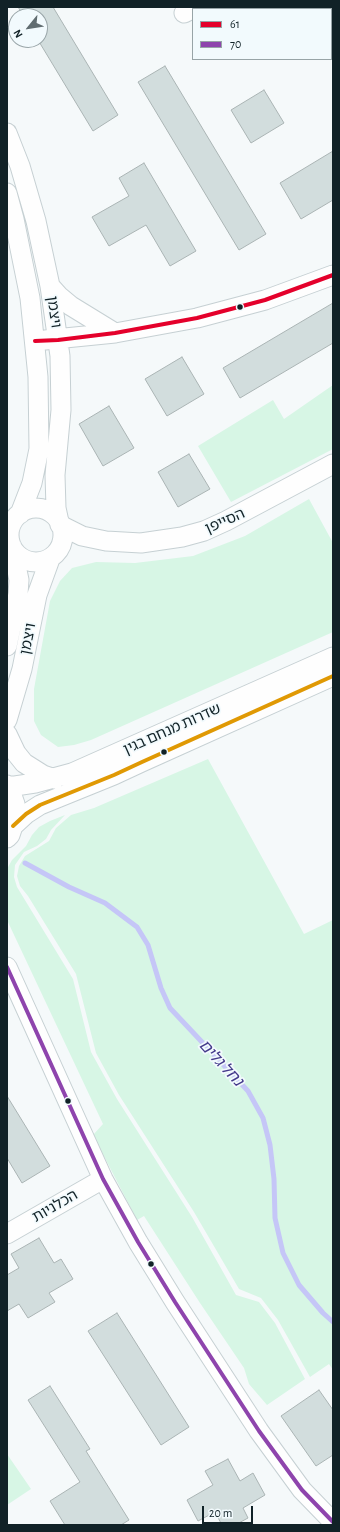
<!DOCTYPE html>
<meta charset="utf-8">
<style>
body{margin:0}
#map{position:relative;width:340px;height:1532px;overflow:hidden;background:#f5f9fa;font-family:"Alegreya Sans",sans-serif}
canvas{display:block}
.frame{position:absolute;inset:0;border:8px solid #112227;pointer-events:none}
.legend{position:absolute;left:192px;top:8px;width:140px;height:52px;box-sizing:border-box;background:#f2fafd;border:1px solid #98a4a7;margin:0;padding:5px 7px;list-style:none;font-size:12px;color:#112227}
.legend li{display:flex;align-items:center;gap:8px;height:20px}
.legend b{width:20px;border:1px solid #98a4a7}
.north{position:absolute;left:8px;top:8px;width:40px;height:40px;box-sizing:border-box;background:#f2fafd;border:1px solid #98a4a7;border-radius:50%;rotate:240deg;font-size:11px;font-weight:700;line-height:16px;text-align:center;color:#112227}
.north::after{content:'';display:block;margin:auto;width:14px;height:18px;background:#616d71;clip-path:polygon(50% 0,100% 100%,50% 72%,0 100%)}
.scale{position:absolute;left:202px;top:1506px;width:51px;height:18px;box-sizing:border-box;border:2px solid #112227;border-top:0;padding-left:5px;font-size:12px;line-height:14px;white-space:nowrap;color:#112227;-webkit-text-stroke:3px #f2fafd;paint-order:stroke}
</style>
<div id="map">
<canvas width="340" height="1532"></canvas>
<div class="frame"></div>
<ul class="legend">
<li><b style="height:5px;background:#e4002b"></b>61</li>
<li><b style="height:5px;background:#8e44ad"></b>70</li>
</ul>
<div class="north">N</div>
<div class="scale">20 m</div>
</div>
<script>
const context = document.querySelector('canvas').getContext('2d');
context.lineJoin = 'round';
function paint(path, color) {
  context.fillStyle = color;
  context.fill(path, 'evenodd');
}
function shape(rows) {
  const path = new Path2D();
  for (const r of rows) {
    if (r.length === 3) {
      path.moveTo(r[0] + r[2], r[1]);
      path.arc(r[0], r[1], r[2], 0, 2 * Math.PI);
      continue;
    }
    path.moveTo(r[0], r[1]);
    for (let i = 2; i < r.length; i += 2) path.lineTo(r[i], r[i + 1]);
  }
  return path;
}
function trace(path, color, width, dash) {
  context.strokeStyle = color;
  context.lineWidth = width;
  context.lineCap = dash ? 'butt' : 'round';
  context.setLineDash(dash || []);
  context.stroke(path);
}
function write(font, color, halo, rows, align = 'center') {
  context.font = font + ' "Alegreya Sans","Noto Sans Hebrew",sans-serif';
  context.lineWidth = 3.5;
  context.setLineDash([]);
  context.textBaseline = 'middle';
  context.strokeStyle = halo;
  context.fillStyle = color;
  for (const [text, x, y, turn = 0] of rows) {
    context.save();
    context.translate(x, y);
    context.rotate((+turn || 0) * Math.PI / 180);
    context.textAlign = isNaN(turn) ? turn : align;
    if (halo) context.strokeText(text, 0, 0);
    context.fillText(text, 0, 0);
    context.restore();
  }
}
paint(shape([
 [333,385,333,449,231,502,198,446,273,400,284,419],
 [309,499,333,543,333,632,91,740,74,745,58,747,41,735,34,721,34,689,50,601,60,581,72,568,96,562,135,563,193,556,245,536],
 [208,759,304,934,333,920,333,1370,329,1364,310,1377,278,1320,261,1298,239,1289,194,1212,119,1095,96,1053,76,974,28,896,20,886,17,876,19,866,25,856,49,841,56,828,71,815,94,808],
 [65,815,51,830,46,839,37,846,24,852,15,865,14,877,17,887,73,979,91,1052,117,1099,192,1217,236,1295,259,1302,275,1323,305,1379,267,1405,249,1384,244,1368,200,1303,144,1216,137,1220,93,1135,103,1124,7,920,7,869,12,860,26,846,32,835,39,827,50,821],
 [7,1454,31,1489,7,1505]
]), '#d7f6e5');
trace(shape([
 [25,863,69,887,105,903,137,927,148,945,161,988,170,1008,248,1091,263,1118,270,1145,274,1179,275,1218,283,1253,299,1285,323,1313,333,1322]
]), '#c5c6f7', 5);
const building = shape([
 [18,7,53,7,118,115,93,131,38,40,40,40,40,16,24,16,18,7],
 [165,66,266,234,239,250,138,82,165,66],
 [264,90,284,123,251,143,231,110,264,90],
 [333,151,333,200,301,219,280,183,333,151],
 [144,163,196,251,170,266,146,225,109,246,92,217,129,196,119,178,144,163],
 [333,303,333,343,240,398,223,368,333,303],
 [182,357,204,394,167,416,145,379,182,357],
 [109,406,134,448,103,466,79,424,109,406],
 [189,454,210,489,178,507,158,472,189,454],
 [7,1096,50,1166,22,1183,7,1158,7,1096],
 [39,1238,54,1263,61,1259,73,1279,49,1293,55,1302,28,1318,19,1304,7,1311,7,1275,19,1268,11,1254,39,1238],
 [117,1313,189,1427,161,1445,88,1331,117,1313],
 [50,1386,90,1449,86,1451,129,1520,121,1525,65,1525,50,1501,80,1482,28,1400,50,1386],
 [319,1390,333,1410,333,1455,316,1466,281,1416,319,1390],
 [228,1459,240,1481,253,1473,265,1495,243,1508,248,1518,235,1525,222,1525,215,1512,198,1521,187,1500,213,1485,205,1471,228,1459]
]);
paint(building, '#d2dddd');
trace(building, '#aab4b4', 1);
const minor = shape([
 [184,13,196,7],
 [7,133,20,166,36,221,50,286,60,356,61,410,55,475,56,508,59,522],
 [7,193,14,219,30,298,38,377,39,449,32,483,20,514],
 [50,286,59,296,71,306,115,333],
 [45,340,115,333,197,318,265,300,333,275],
 [36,535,27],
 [60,525,82,536,106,541,141,543,182,537,204,531,226,521,333,464],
 [7,646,18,594,19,580,12,547],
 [7,720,22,669,37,595,50,559],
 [7,734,16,753,24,763,43,775,55,779],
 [7,785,10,790,15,804,15,820,10,835,7,838],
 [7,786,15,786,35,783,72,773,333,657],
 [13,826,26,814,40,805,114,775,142,762,333,676],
 [7,967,103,1179,138,1242,175,1302,259,1431,302,1490,333,1522],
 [7,1234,103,1179]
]);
trace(minor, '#c6d0d3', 21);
trace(minor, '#fefefe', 19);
trace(shape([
 [35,341,58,340,115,333,197,318,265,300,333,275]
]), '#e4002b', 4);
trace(shape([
 [7,967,103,1179,138,1242,175,1302,259,1431,302,1490,333,1522]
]), '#8e44ad', 4);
trace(shape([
 [13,826,26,814,40,805,114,775,142,762,333,676]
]), '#e09904', 4);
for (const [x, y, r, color] of [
 [240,307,3.5,"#112227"],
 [164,752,3.5,"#112227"],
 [68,1101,3.5,"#112227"],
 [151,1264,3.5,"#112227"]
]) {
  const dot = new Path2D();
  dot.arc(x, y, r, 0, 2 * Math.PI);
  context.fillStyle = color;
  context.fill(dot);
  trace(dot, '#f2fafd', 1.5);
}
write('15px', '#112227', '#f2fafd', [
 ["ויצמן",54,312,82],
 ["הסייפן",225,521,-24],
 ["ויצמן",28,639,-79],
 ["שדרות מנחם בגין",172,729,-24],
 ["הכלניות",55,1206,-30]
]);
write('italic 16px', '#443a8b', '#f2fafd', [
 ["נחל גלים",221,1063,47]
]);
</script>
